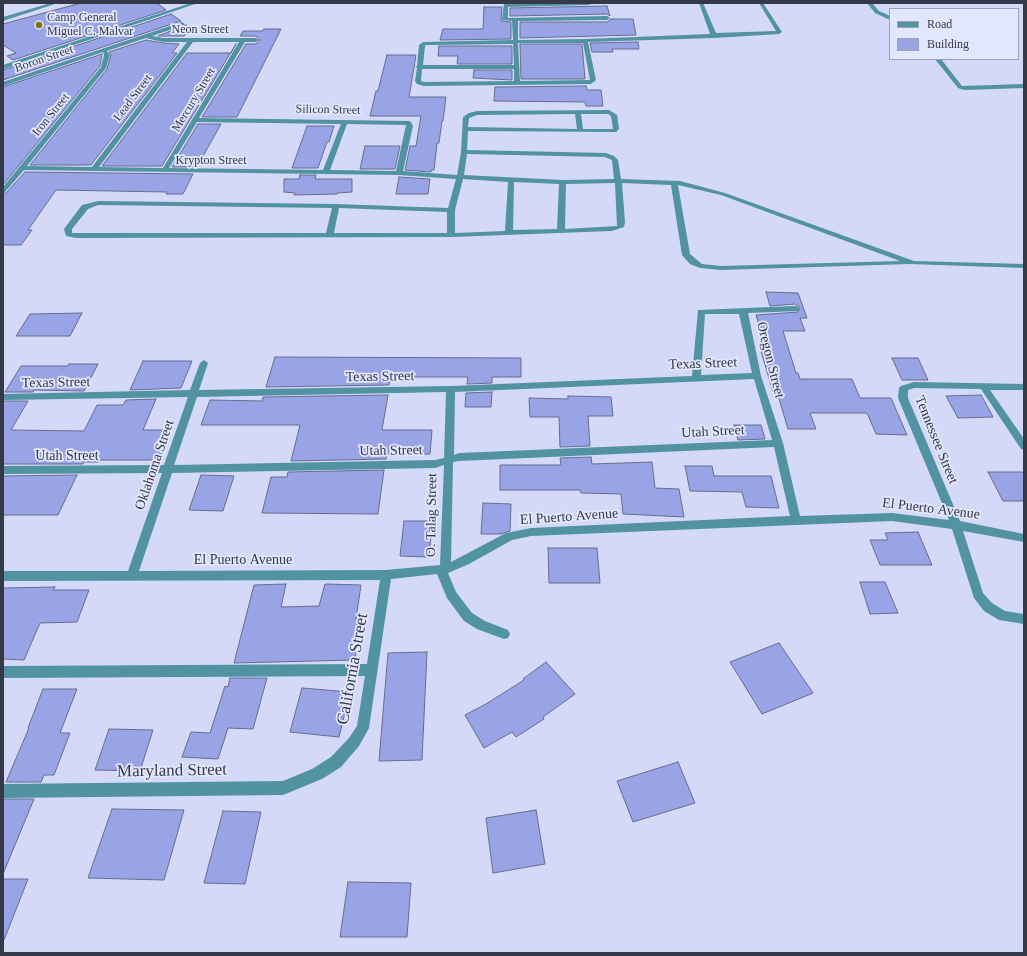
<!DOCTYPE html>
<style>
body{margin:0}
#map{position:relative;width:1027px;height:956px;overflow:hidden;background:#d4d9f8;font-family:"Times New Roman",serif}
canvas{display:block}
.frame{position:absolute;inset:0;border:4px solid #353847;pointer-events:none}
.legend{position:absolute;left:889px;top:8px;width:130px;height:52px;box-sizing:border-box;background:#e2e7fe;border:1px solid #9da1b5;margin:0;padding:5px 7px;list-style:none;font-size:12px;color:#353847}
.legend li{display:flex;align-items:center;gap:8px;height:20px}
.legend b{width:20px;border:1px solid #9da1b5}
</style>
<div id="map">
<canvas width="1027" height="956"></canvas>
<div class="frame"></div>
<ul class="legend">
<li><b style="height:5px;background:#5192a3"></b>Road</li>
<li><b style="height:11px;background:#99a4e7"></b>Building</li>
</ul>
</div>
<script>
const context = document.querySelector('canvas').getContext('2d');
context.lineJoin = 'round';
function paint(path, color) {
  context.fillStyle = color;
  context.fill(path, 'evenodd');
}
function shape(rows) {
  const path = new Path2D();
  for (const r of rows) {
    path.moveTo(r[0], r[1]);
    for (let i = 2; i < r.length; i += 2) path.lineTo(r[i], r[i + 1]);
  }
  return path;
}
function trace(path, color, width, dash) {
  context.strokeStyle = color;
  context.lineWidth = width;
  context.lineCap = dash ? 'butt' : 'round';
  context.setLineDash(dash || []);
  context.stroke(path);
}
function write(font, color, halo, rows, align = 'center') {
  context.font = font + ' "Times New Roman",serif';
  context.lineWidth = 3.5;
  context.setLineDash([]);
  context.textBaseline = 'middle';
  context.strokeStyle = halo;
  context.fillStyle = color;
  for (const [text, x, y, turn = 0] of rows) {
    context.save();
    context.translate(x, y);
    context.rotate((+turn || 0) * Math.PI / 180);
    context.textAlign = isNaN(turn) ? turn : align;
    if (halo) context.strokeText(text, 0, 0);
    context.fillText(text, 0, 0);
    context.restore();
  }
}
const building = shape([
 [81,3,157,3,166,10,13,60,7,56,16,53,3,45,3,24,81,3],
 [607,6,610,16,607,14,510,16,510,8,607,6],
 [484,7,502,7,501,21,511,22,511,39,440,40,443,29,483,29,484,7],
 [171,14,181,21,3,80,3,70,171,14],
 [611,19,633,19,636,35,520,38,520,22,607,22,611,19],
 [186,25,191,28,184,36,158,36,186,25],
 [264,29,281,29,237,117,202,117,246,44,256,44,260,40,256,36,240,36,243,31,263,31,264,29],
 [146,40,163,43,179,44,172,53,177,53,91,165,30,165,107,69,111,55,109,52,146,40],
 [638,42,639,49,612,49,613,52,592,52,590,43,638,42],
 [236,44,162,166,102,166,187,53,231,53,236,44],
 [520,44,582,44,585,79,521,79,520,44],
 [439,46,512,46,512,64,457,64,458,56,438,56,439,46],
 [102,54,100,66,3,185,3,87,102,54],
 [387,55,416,55,409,97,446,97,443,121,442,121,439,143,437,143,434,170,431,170,431,172,405,170,410,146,416,146,421,116,370,116,376,91,378,91,387,55],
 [474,70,512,70,512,80,473,78,474,70],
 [586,86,587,90,601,90,603,106,586,106,585,102,494,101,495,87,586,86],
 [198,124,221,124,197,167,172,167,198,124],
 [307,126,334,126,329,142,327,142,318,168,292,168,307,126],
 [365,146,400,146,395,169,360,169,365,146],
 [25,172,193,174,183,194,166,194,167,192,56,190,28,230,32,230,21,245,3,245,3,194,6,193,25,172],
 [300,175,316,175,315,179,352,179,352,192,337,193,337,194,294,195,295,193,284,192,284,179,299,179,300,175],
 [399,177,430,179,428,194,396,194,399,177],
 [766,292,798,293,807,318,800,318,805,331,783,331,796,373,798,373,800,379,852,379,860,398,891,398,907,435,876,434,868,415,866,413,810,413,816,429,788,429,777,392,773,392,759,344,765,344,756,315,798,312,800,308,795,304,770,306,766,292],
 [82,313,70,336,16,336,30,314,82,313],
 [275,357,521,358,521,377,492,377,492,383,467,384,468,377,391,377,389,385,266,387,275,357],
 [892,358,918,358,928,380,902,380,892,358],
 [143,361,192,361,181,388,130,390,143,361],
 [69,364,98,364,84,391,34,390,33,392,5,392,21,366,68,366,69,364],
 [492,392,491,407,465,407,466,393,492,392],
 [388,395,382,430,432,430,430,454,387,454,386,459,291,461,300,425,201,425,210,400,262,401,263,397,388,395],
 [981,395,993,417,958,418,946,396,981,395],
 [568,396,611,397,613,416,588,416,590,446,560,447,559,417,530,417,529,398,568,399,568,396],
 [156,399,143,430,171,430,159,460,98,460,98,462,84,462,83,464,3,464,3,401,28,401,11,430,84,431,97,405,123,405,126,400,156,399],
 [734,425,761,425,765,439,738,440,734,425],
 [591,457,592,464,652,462,655,488,679,489,684,517,623,514,621,494,581,493,580,490,500,490,500,465,561,465,560,458,591,457],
 [685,466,712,466,714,476,771,476,779,508,746,507,742,492,690,491,685,466],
 [384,470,378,514,262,513,271,477,287,477,288,472,384,470],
 [988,472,1024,472,1024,501,1003,501,988,472],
 [77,475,58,515,3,515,3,476,77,475],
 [201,475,234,476,223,511,189,510,201,475],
 [483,503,511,504,510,531,501,534,481,534,483,503],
 [404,521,432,521,429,557,400,556,404,521],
 [918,532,932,565,880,565,870,540,888,540,885,533,918,532],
 [548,548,597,548,600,583,549,583,548,548],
 [860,582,885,582,898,613,870,614,860,582],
 [286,584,281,607,319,606,325,584,361,585,356,619,360,619,355,660,234,663,254,585,286,584],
 [55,587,53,590,89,590,77,622,40,623,24,660,3,659,3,588,55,587],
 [779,643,813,693,762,714,730,662,779,643],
 [427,652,422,760,379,761,388,653,427,652],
 [546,662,575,694,543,717,544,719,516,737,512,732,484,748,465,715,486,704,524,680,523,679,546,662],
 [230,678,267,678,253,729,228,728,218,759,182,757,191,732,210,733,225,686,228,687,230,678],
 [302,688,350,692,339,737,290,732,302,688],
 [43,689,77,689,60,733,70,733,54,775,44,775,41,782,6,782,29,728,28,728,43,689],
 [109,729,153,730,140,771,95,770,109,729],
 [678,762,695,803,633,822,617,781,678,762],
 [3,799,34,799,3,874,3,799],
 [112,809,184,810,164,880,88,878,112,809],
 [536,810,545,864,493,873,486,818,536,810],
 [223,811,261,812,245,884,204,883,223,811],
 [3,879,28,879,4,940,3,940,3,879],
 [348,882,411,883,407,937,340,937,348,882]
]);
paint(building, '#99a4e7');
trace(building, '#666c8d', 1);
paint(shape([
 [51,3,58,3,3,21,3,17,51,3],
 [191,3,198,3,3,69,3,65,191,3],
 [504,3,508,3,508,4,591,4,589,5,508,7,508,18,607,16,610,18,607,20,518,21,518,40,585,39,710,34,699,3,703,3,716,33,776,31,759,3,763,3,782,32,779,34,714,38,588,42,596,80,591,84,424,86,417,84,415,81,417,68,415,67,417,66,419,45,423,42,513,40,512,21,502,20,504,3],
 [518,43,583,43,590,80,520,81,518,43],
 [513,44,514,65,423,65,425,46,426,45,513,44],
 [422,69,514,69,514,81,424,82,421,81,422,69],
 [867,3,872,3,879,11,890,16,890,20,875,13,867,3],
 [182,22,185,24,184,25,152,36,163,38,256,38,259,40,256,42,245,42,199,118,409,121,411,122,413,126,403,171,457,175,461,152,463,117,469,113,477,111,609,110,617,115,619,129,616,132,468,131,467,150,606,153,614,156,618,160,621,179,680,181,725,193,914,261,1024,264,1024,268,910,264,721,270,700,268,690,264,682,255,671,185,622,183,625,222,624,227,612,231,451,237,76,238,66,236,64,229,82,205,98,201,336,204,448,208,456,179,399,175,24,170,5,192,3,193,3,187,101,67,104,55,103,52,3,86,3,82,182,22],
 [146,38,163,42,187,42,92,167,27,166,106,68,110,55,107,51,146,38],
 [193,42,239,42,163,168,99,167,193,42],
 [575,114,577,129,468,127,469,118,477,115,575,114],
 [581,114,608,114,611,116,613,129,583,129,581,114],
 [197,122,341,124,323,170,169,168,197,122],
 [347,124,406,125,396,171,330,170,347,124],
 [467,154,605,157,612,160,614,179,563,180,464,175,467,154],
 [463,179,508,182,505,231,455,233,455,210,463,179],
 [514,182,559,184,557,229,513,230,514,182],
 [615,183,617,226,565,229,566,184,615,183],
 [678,185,721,195,900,261,721,266,702,264,690,254,678,185],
 [98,205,332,208,326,233,72,233,72,229,88,209,98,205],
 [339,208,447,212,447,233,334,233,339,208],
 [935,59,941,59,962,86,1024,84,1024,88,964,90,958,88,935,59],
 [795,306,798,307,799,309,798,311,748,313,761,376,783,443,800,516,892,513,949,520,898,398,899,388,901,386,914,382,1024,384,1024,390,990,390,1024,439,1024,450,1021,449,981,389,914,388,908,390,908,398,960,521,1024,534,1024,542,963,531,983,593,992,603,1005,611,1024,614,1024,624,999,620,984,611,974,598,952,529,892,521,531,536,512,540,469,564,448,573,456,592,472,613,485,621,508,630,510,634,508,638,504,639,477,629,464,621,447,598,437,574,391,579,369,728,359,746,341,767,322,779,283,795,3,798,3,784,283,781,312,769,331,757,349,738,357,726,365,676,3,678,3,666,367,664,380,580,3,581,3,571,128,571,162,473,3,474,3,466,164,465,188,397,3,400,3,394,190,390,200,363,204,360,208,363,199,390,451,386,692,376,698,310,795,306],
 [705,314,739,314,752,373,701,375,705,314],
 [754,379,772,440,459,453,454,455,455,392,754,379],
 [446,392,444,458,435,460,174,465,197,397,446,392],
 [774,447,790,516,531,528,506,533,451,562,453,462,459,461,774,447],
 [444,465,440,565,386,570,139,571,172,473,435,468,444,465]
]), '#5192a3');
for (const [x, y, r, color] of [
 [39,25,4,"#83700f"]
]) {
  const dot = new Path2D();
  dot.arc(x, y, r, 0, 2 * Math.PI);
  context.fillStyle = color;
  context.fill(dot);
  trace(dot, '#e2e7fe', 1.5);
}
write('12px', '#353847', '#e2e7fe', [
 ["Camp General",47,18],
 ["Miguel C. Malvar",47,32]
], 'left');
write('12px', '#353847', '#e2e7fe', [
 ["Neon Street",200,30],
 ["Boron Street",44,59,-19],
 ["Lead Street",133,98,-53],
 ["Mercury Street",194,100,-59],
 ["Silicon Street",328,110,1],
 ["Iron Street",51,115,-51],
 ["Krypton Street",211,161]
]);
write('14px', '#353847', '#e2e7fe', [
 ["Oregon Street",770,360,76],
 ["Texas Street",703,364,-2],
 ["Texas Street",380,377,-1],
 ["Texas Street",56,383,-1],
 ["Utah Street",713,432,-3],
 ["Tennessee Street",936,440,68],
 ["Utah Street",391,451,-1],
 ["Utah Street",67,456],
 ["Oklahoma Street",155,465,-71],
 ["El Puerto Avenue",931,509,7],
 ["O. Talag Street",432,515,-89],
 ["El Puerto Avenue",569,517,-4],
 ["El Puerto Avenue",243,560]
]);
write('17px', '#353847', '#e2e7fe', [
 ["California Street",353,669,-80],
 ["Maryland Street",172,771,-1]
]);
</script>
